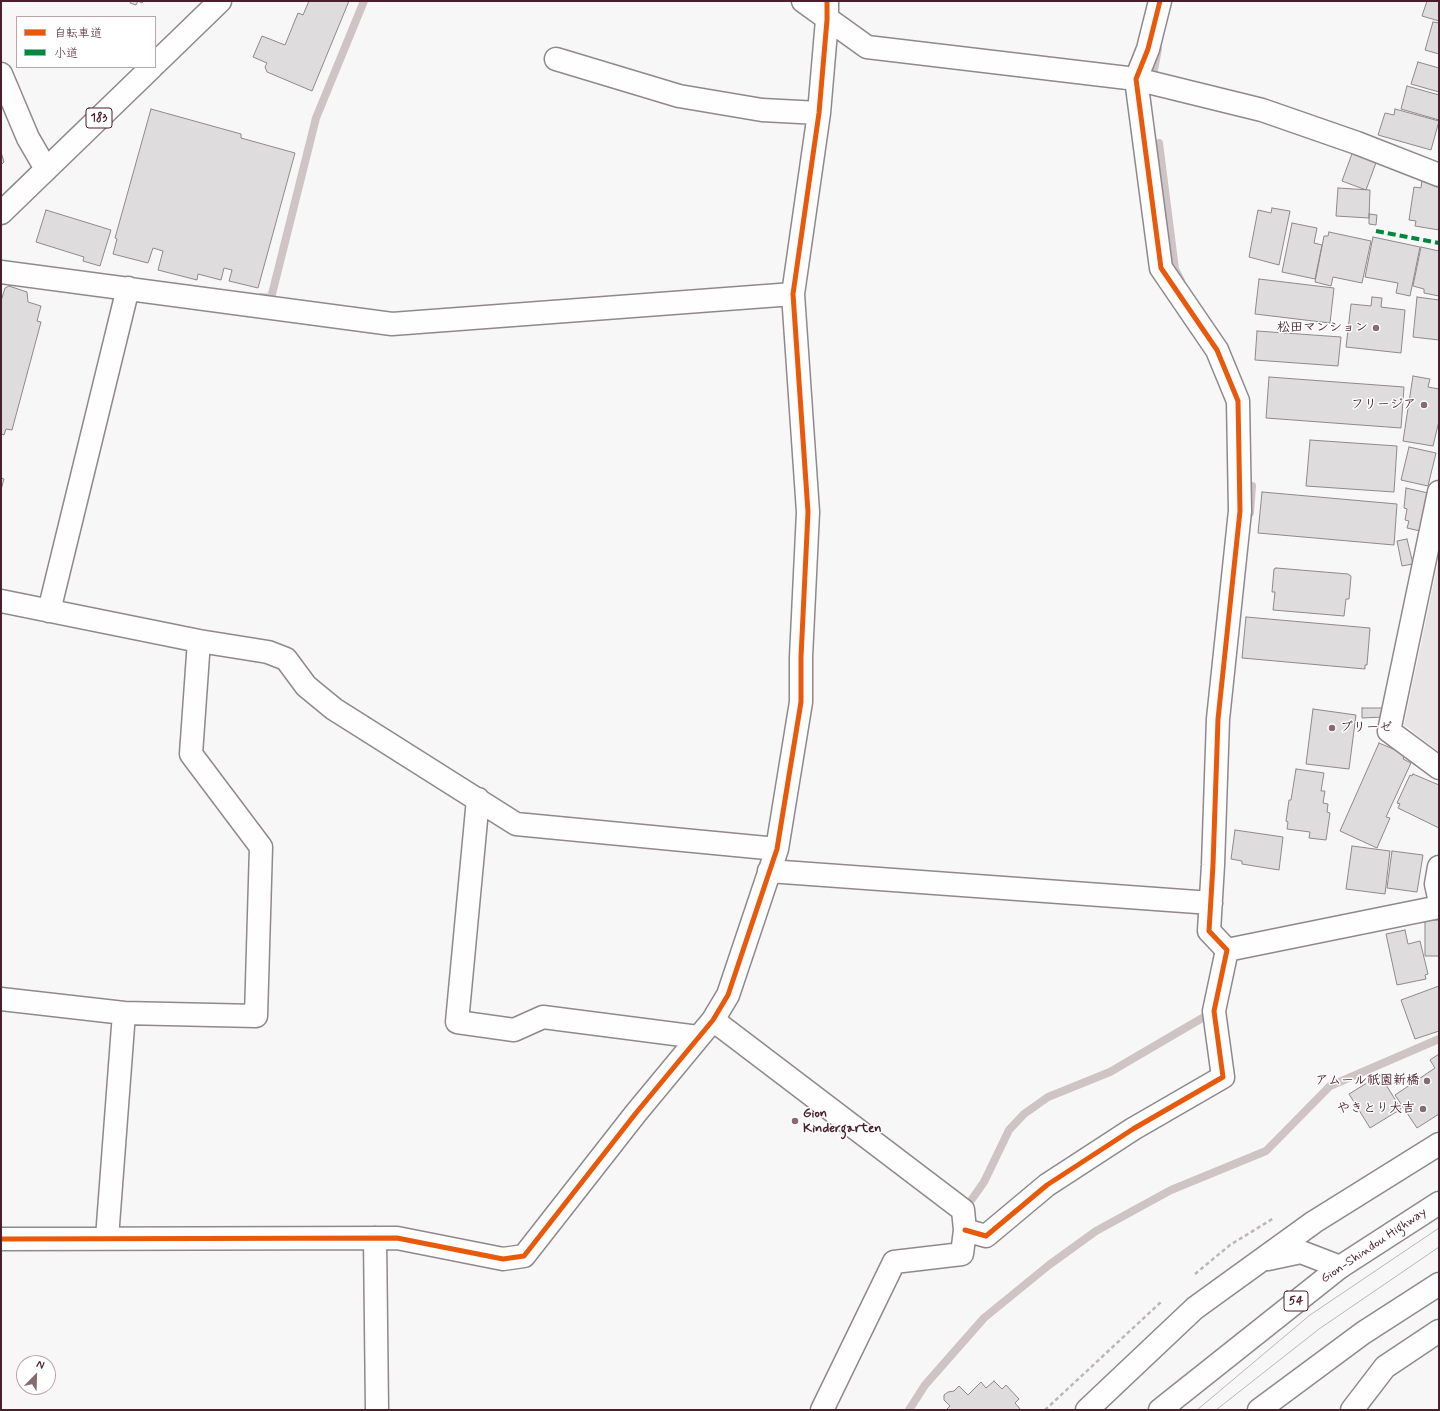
<!DOCTYPE html>
<meta charset="utf-8">
<style>
body{margin:0}
#map{position:relative;width:1440px;height:1411px;overflow:hidden;background:#f7f7f7;font-family:Mynerve,"Klee One",sans-serif}
canvas{display:block}
.frame{position:absolute;inset:0;border:2px solid #4a1f2b;pointer-events:none}
.legend{position:absolute;left:16px;top:16px;width:140px;height:52px;box-sizing:border-box;background:#fff;border:1px solid #b7a5aa;margin:0;padding:5px 7px;list-style:none;font-size:12px;color:#4a1f2b}
.legend li{display:flex;align-items:center;gap:8px;height:20px}
.legend b{width:20px;border:1px solid #b7a5aa}
.north{position:absolute;left:16px;top:1355px;width:40px;height:40px;box-sizing:border-box;background:#fff;border:1px solid #b7a5aa;border-radius:50%;rotate:23deg;font-size:11px;font-weight:700;line-height:16px;text-align:center;color:#4a1f2b}
.north::after{content:'';display:block;margin:auto;width:14px;height:18px;background:#876b72;clip-path:polygon(50% 0,100% 100%,50% 72%,0 100%)}
</style>
<div id="map">
<canvas width="1440" height="1411"></canvas>
<div class="frame"></div>
<ul class="legend">
<li><b style="height:5px;background:#e8590c"></b>自転車道</li>
<li><b style="height:5px;background:#00873e"></b>小道</li>
</ul>
<div class="north">N</div>
</div>
<script>
const context = document.querySelector('canvas').getContext('2d');
context.lineJoin = 'round';
function paint(path, color) {
  context.fillStyle = color;
  context.fill(path, 'evenodd');
}
function shape(rows) {
  const path = new Path2D();
  for (const r of rows) {
    path.moveTo(r[0], r[1]);
    for (let i = 2; i < r.length; i += 2) path.lineTo(r[i], r[i + 1]);
  }
  return path;
}
function trace(path, color, width, dash) {
  context.strokeStyle = color;
  context.lineWidth = width;
  context.lineCap = dash ? 'butt' : 'round';
  context.setLineDash(dash || []);
  context.stroke(path);
}
function write(font, color, halo, rows, align = 'center') {
  context.font = font + ' Mynerve,"Klee One",sans-serif';
  context.lineWidth = 3;
  context.setLineDash([]);
  context.textBaseline = 'middle';
  context.strokeStyle = halo;
  context.fillStyle = color;
  for (const [text, x, y, turn = 0] of rows) {
    context.save();
    context.translate(x, y);
    context.rotate((+turn || 0) * Math.PI / 180);
    context.textAlign = isNaN(turn) ? turn : align;
    if (halo) context.strokeText(text, 0, 0);
    context.fillText(text, 0, 0);
    context.restore();
  }
}
paint(shape([
 [1439,558,1439,752,1404,725]
]), '#e9e5e6');
trace(shape([
 [1154,70,1158,49],
 [1159,143,1175,269,1181,281],
 [261,297,271,298,316,118,364,1],
 [1250,513,1252,486],
 [972,1199,984,1182,1009,1130,1024,1114,1048,1097,1110,1072,1204,1017],
 [909,1410,925,1385,984,1318,1049,1265,1096,1231,1171,1190,1266,1151,1330,1086,1439,1039]
]), '#cec3c5', 8);
const building = shape([
 [131,1,143,1,142,3,138,1,136,5,130,3,131,1],
 [309,1,349,1,312,91,267,72,265,67,267,63,253,57,262,36,285,45,298,13,303,15,309,1],
 [1427,1,1439,1,1439,21,1422,16,1427,1],
 [1433,22,1439,23,1439,54,1425,50,1433,22],
 [1418,62,1439,68,1439,92,1411,84,1418,62],
 [1407,86,1439,95,1439,120,1401,109,1407,86],
 [151,109,241,134,241,138,295,153,258,288,229,281,232,270,224,268,221,280,198,274,197,280,158,270,163,251,153,248,148,263,113,254,117,239,115,238,151,109],
 [1395,109,1439,121,1431,150,1378,135,1385,113,1394,115,1395,109],
 [1353,151,1377,160,1366,190,1342,181,1353,151],
 [1,152,4,162,1,165,1,152],
 [1422,180,1439,183,1439,230,1415,226,1416,221,1409,220,1414,187,1421,188,1422,180],
 [1338,188,1370,190,1369,218,1336,216,1338,188],
 [1272,208,1290,211,1279,265,1249,257,1258,210,1271,213,1272,208],
 [46,210,111,230,100,266,83,261,84,257,36,242,46,210],
 [1369,214,1377,215,1376,225,1369,224,1369,214],
 [1292,223,1317,228,1314,243,1322,245,1315,279,1282,272,1292,223],
 [1329,232,1371,241,1362,283,1333,277,1331,286,1315,282,1324,236,1328,236,1329,232],
 [1373,237,1420,247,1410,296,1396,293,1398,283,1365,277,1373,237],
 [1421,247,1439,251,1439,296,1424,293,1424,289,1413,286,1421,247],
 [1259,279,1334,288,1330,323,1255,314,1259,279],
 [9,286,27,292,28,302,41,306,37,321,41,322,12,430,6,429,4,435,1,434,1,301,5,288,9,286],
 [1372,297,1382,298,1381,307,1405,310,1401,353,1346,347,1351,304,1371,306,1372,297],
 [1417,297,1439,300,1439,340,1413,337,1417,297],
 [1257,331,1341,337,1338,366,1255,360,1257,331],
 [1413,376,1430,379,1428,387,1439,389,1439,421,1433,446,1403,441,1413,376],
 [1269,377,1404,387,1401,428,1266,418,1269,377],
 [1310,440,1397,446,1394,492,1306,486,1310,440],
 [1409,447,1436,453,1428,486,1401,480,1409,447],
 [1,478,4,479,1,490,1,478],
 [1406,488,1428,493,1420,531,1407,528,1409,521,1405,520,1407,509,1404,508,1406,488],
 [1262,492,1397,504,1394,545,1258,533,1262,492],
 [1407,539,1413,564,1402,566,1397,541,1407,539],
 [1276,568,1348,574,1351,576,1349,599,1346,599,1344,616,1273,610,1275,592,1272,592,1274,569,1276,568],
 [1246,617,1370,628,1367,665,1365,665,1365,669,1242,658,1246,617],
 [1362,708,1383,708,1383,717,1362,718,1362,708],
 [1313,709,1356,715,1349,769,1306,764,1313,709],
 [1379,743,1405,754,1403,759,1411,763,1386,817,1390,818,1377,848,1340,831,1379,743],
 [1296,769,1324,773,1321,791,1325,791,1323,803,1328,804,1327,812,1330,813,1326,840,1309,838,1310,832,1287,829,1288,822,1286,821,1289,800,1291,800,1296,769],
 [1413,774,1439,785,1439,828,1398,808,1400,804,1397,803,1410,775,1412,776,1413,774],
 [1235,830,1283,837,1279,870,1242,864,1242,861,1231,859,1235,830],
 [1352,846,1390,851,1385,894,1346,889,1352,846],
 [1392,851,1423,855,1417,892,1387,888,1392,851],
 [1425,920,1439,920,1439,956,1425,956,1425,920],
 [1405,930,1408,944,1420,941,1428,974,1425,975,1426,979,1397,985,1386,934,1405,930],
 [1439,986,1439,1031,1415,1039,1401,1000,1439,986],
 [1439,1054,1439,1114,1417,1128,1395,1095,1435,1068,1430,1060,1439,1054],
 [1380,1075,1401,1109,1370,1128,1349,1094,1380,1075],
 [994,1381,1002,1389,1006,1385,1019,1399,1015,1403,1021,1410,946,1410,950,1406,944,1400,944,1395,948,1392,954,1391,959,1386,968,1395,981,1382,986,1388,994,1381]
]);
paint(building, '#dedcdc');
trace(building, '#90888a', 1);
const minor = shape([
 [803,1,867,47,1136,79,1262,110,1357,143,1439,175],
 [556,59,679,96,762,110,819,113],
 [1,272,392,324,793,294],
 [1439,492,1389,731,1439,768],
 [1,601,199,641,268,652,286,659,306,686,334,709,516,824,777,849],
 [49,611,128,288],
 [478,799,457,1022,514,1030,543,1017,698,1037],
 [1439,867,1436,884,1439,898],
 [769,871,1211,903],
 [1227,950,1439,907],
 [1,999,124,1013,107,1238],
 [124,1013,256,1016,261,847,191,754,199,641],
 [713,1020,963,1210,965,1230,962,1254,894,1262,822,1410],
 [965,1230,986,1236,1047,1185,1133,1129,1223,1077,1214,1011,1227,950,1209,931,1213,865,1218,719,1240,511,1238,401,1217,350,1161,268,1136,79,1148,49,1160,1],
 [375,1238,377,1410],
 [1,1239,397,1238,503,1259,524,1256,636,1113,713,1020,728,995,777,849,801,702,801,657,808,512,793,294,819,113,827,20,827,1],
 [1268,1259,1301,1252,1340,1267],
 [1087,1410,1195,1308,1314,1222,1439,1144],
 [1352,1410,1385,1367,1439,1331]
]);
const tertiary = shape([
 [1,74,28,138,46,169]
]);
const trunk = shape([
 [155,64,220,1],
 [1,213,152,67],
 [1160,1410,1340,1267,1439,1203],
 [1259,1410,1363,1333,1439,1284]
]);
trace(minor, '#90888a', 25);
trace(tertiary, '#90888a', 25);
trace(trunk, '#90888a', 25);
trace(shape([
 [1195,1274,1230,1245,1274,1218],
 [1045,1410,1162,1301]
]), '#bcb6b8', 2.5, [4, 3]);
trace(minor, '#fefefe', 22);
trace(tertiary, '#fefefe', 22);
trace(trunk, '#fefefe', 22);
trace(shape([
 [1197,1410,1310,1315,1439,1228],
 [1216,1410,1319,1329,1439,1247]
]), '#bcb6b8', 1);
trace(shape([
 [1376,231,1439,243]
]), '#00873e', 4, [8, 4]);
trace(shape([
 [965,1230,986,1236,1047,1185,1133,1129,1223,1077,1214,1011,1227,950,1209,931,1213,865,1218,719,1240,511,1238,401,1217,350,1161,268,1136,79,1148,49,1160,1],
 [1,1239,397,1238,503,1259,524,1256,636,1113,713,1020,728,995,777,849,801,702,801,657,808,512,793,294,819,113,827,20,827,1]
]), '#e8590c', 5);
for (const [x, y, r, color] of [
 [1376,328,4,"#876b72"],
 [1424,405,4,"#876b72"],
 [1332,728,4,"#876b72"],
 [1427,1081,4,"#876b72"],
 [1423,1109,4,"#876b72"],
 [795,1121,4,"#876b72"]
]) {
  const dot = new Path2D();
  dot.arc(x, y, r, 0, 2 * Math.PI);
  context.fillStyle = color;
  context.fill(dot);
  trace(dot, '#fff', 1.5);
}
for (const [x, y, w] of [
 [99,118,26],
 [1296,1301,24]
]) {
  const box = new Path2D();
  box.roundRect(x - w / 2, y - 10, w, 20, 3);
  context.fillStyle = '#fff';
  context.fill(box);
  trace(box, '#4a1f2b', 1);
}
write('bold 12px', '#4a1f2b', null, [
 ["183",99,118],
 ["54",1296,1301]
]);
write('bold 13px', '#4a1f2b', '#fff', [
 ["松田マンション",1368,328],
 ["フリージア",1416,405],
 ["ブリーゼ",1340,728,"left"],
 ["アムール祇園新橋",1419,1081],
 ["やきとり大吉",1415,1109],
 ["Gion",803,1114,"left"],
 ["Kindergarten",803,1129,"left"]
], 'right');
write('13px', '#4a1f2b', '#fff', [
 ["Gion-Shindou Highway",1374,1246,-34]
]);
</script>
